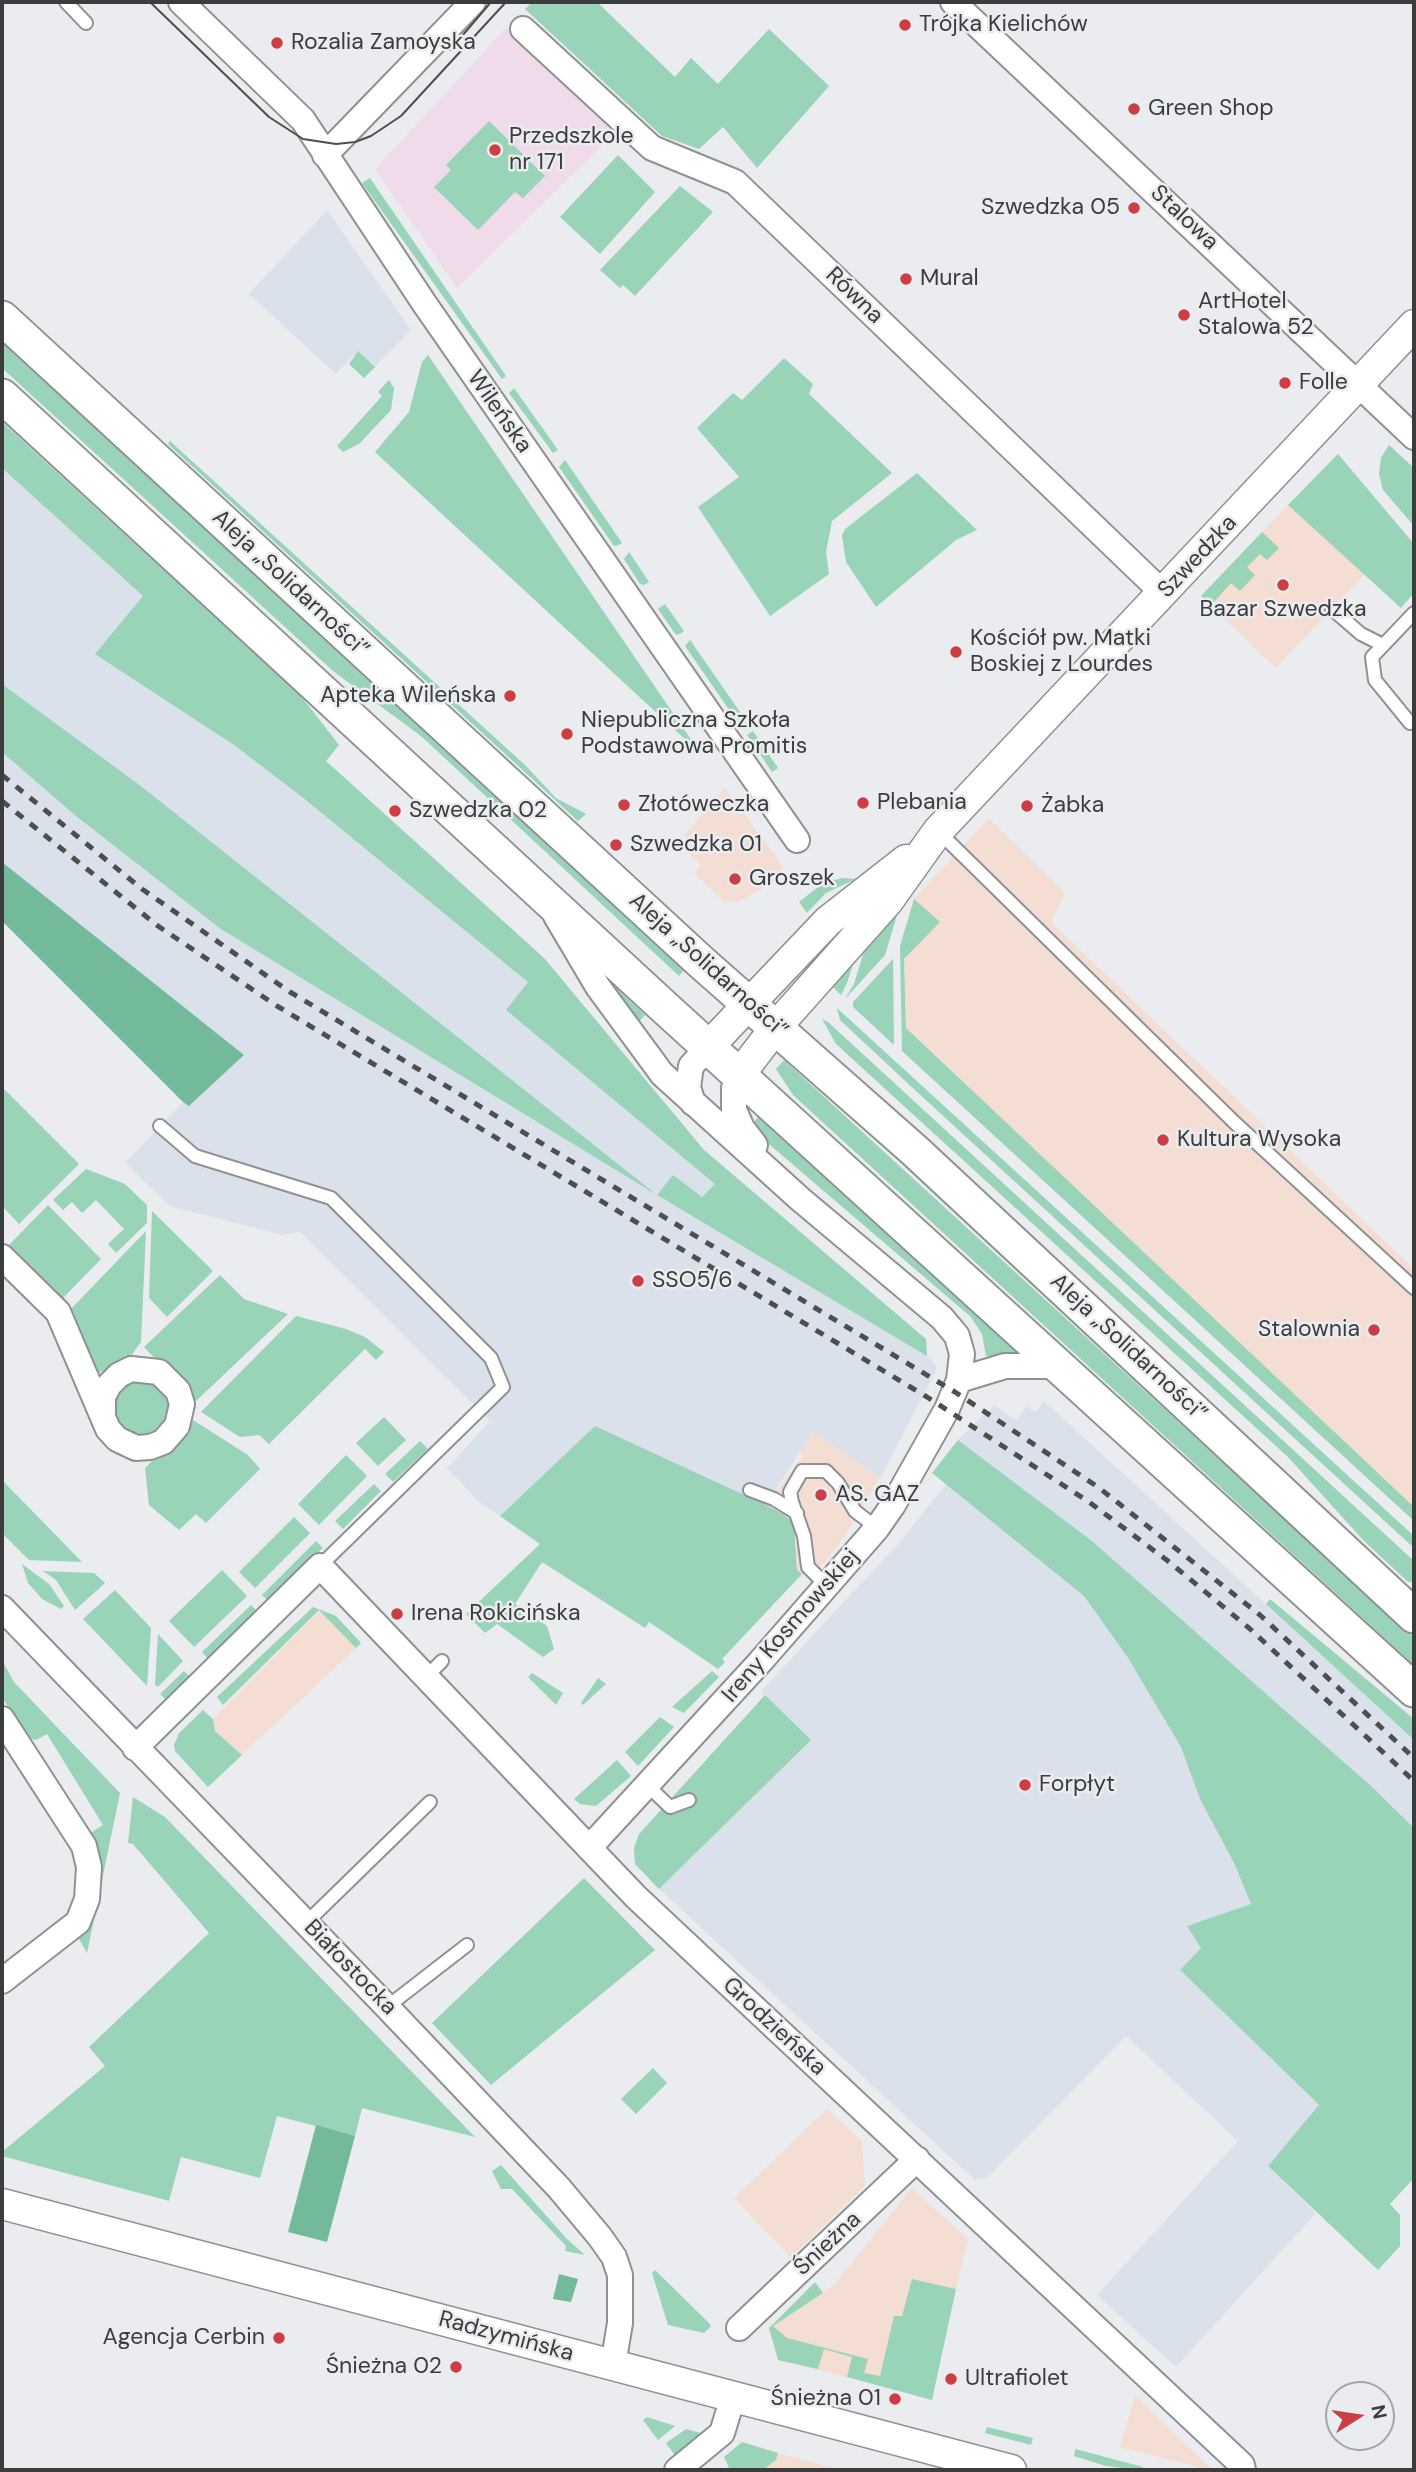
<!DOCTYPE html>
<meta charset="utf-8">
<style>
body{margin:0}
#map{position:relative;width:1416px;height:2472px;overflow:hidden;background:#eaecef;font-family:"DM Sans",sans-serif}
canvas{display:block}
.frame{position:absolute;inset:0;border:4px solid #3b3c3d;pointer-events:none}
.north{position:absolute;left:1325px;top:2381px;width:70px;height:70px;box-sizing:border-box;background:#eaecef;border:2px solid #a4a6a8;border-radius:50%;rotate:78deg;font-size:19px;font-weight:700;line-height:28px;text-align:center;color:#3b3c3d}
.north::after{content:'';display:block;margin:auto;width:24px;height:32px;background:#cd3d44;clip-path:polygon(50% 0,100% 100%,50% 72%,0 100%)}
</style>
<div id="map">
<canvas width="1416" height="2472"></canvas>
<div class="frame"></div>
<div class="north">N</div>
</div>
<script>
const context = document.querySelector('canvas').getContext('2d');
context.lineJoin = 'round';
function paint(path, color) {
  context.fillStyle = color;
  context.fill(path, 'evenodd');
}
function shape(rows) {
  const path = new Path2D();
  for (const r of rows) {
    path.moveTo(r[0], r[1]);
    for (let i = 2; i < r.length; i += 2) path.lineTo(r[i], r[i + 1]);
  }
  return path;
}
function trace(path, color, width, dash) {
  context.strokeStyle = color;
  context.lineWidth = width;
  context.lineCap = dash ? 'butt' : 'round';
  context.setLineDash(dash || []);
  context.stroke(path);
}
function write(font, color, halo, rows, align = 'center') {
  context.font = font + ' "DM Sans",sans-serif';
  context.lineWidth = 5;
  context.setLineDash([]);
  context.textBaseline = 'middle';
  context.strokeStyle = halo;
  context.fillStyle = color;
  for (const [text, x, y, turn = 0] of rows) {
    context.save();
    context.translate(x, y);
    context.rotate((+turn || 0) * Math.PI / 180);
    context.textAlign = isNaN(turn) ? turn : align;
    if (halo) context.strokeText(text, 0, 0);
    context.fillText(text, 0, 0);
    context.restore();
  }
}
paint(shape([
 [1288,505,1365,574,1276,668,1201,596],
 [725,788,783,866,780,879,738,902,723,901,694,873,701,865,686,851,692,843,683,836],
 [989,818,1065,893,1051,922,1414,1269,1414,1507,906,1028,904,959,939,922,914,899],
 [813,1431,880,1478,843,1538,815,1575,802,1574,797,1570,796,1538,766,1505,803,1456,799,1452],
 [320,1610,356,1648,242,1755,215,1731,213,1719],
 [827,2109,862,2141,865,2186,791,2257,734,2198],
 [912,2188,968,2239,956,2289,912,2279,887,2387,778,2360,769,2328,835,2284],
 [1135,2396,1210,2467,1208,2470,1120,2447],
 [778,2453,842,2470,763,2470,776,2460]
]), '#f4ddd2');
paint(shape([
 [327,210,411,330,375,367,358,351,336,374,249,294],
 [2,468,544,958,704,1150,926,1339,927,1356,936,1365,936,1371,880,1478,813,1431,766,1505,595,1426,500,1516,479,1502,447,1468,490,1421,300,1232,282,1235,170,1206,125,1163,183,1102,190,1106,244,1055,2,862],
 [1044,1401,1414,1740,1414,1828,1370,1785,1092,1541,958,1440,994,1405,1017,1420,1026,1406,1036,1412],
 [947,1483,1084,1596,1128,1658,1181,1747,1200,1799,1235,1865,1251,1904,1187,1926,1201,1947,1180,1970,1319,2106,1268,2166,1316,2213,1176,2367,1097,2295,1238,2141,1126,2036,988,2177,975,2180,659,1889,810,1740,761,1691,899,1543]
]), '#dbe1ea');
paint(shape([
 [506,28,617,131,457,288,375,169]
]), '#f0dbea');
paint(shape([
 [532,2,597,2,675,77,691,58,718,84,769,29,829,86,757,168,723,127,699,149,662,136,525,9],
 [489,121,545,176,523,198,515,192,478,230,434,187,451,170,446,165],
 [618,155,655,192,600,254,560,217],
 [370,178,506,376,502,379,362,183],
 [680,186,713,212,635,296,623,285,620,288,600,270],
 [2,343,685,969,679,976,421,736,333,671,2,368],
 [358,351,375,367,364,378,349,364],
 [428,355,701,754,375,452,409,412,422,362],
 [784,358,813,384,809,394,892,473,832,521,826,552,829,574,770,616,698,507,739,477,697,428,733,393,742,400],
 [389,380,394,388,391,410,359,444,343,452,337,446,382,396,378,392],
 [514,388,558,450,553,453,509,393],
 [2,422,301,696,339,745,326,761,544,958,704,1150,926,1339,927,1356,657,1195,221,929,76,816,2,752,2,684,142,787,657,1195,673,1175,702,1197,715,1184,506,1010,528,982,301,796,234,745,95,654,143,596,2,468],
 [170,441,525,765,556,798,586,814,578,821,168,444],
 [1389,445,1414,468,1414,526,1383,490,1379,474,1381,458],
 [1338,454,1414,544,1414,593,1401,608,1288,505],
 [565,460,622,543,618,545,614,546,559,467],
 [917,473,977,530,956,540,876,607,846,562,842,535,845,529],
 [1262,532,1279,548,1267,560,1260,554,1247,567,1255,575,1240,591,1231,583,1211,605,1201,596],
 [629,552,649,582,644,585,640,584,624,559],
 [665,604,684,631,680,634,676,635,658,609],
 [690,640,747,722,741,727,685,646],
 [753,731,778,768,772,772,747,735],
 [843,878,856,879,826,893,807,913,799,902,823,883],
 [904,892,885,955,845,999,854,984,865,948],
 [914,899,940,922,904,959,906,1028,1414,1507,1414,1521,902,1051,900,946],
 [858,948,847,983,841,995,830,984],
 [893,959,894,1045,853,1007,853,1002],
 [611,983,645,1015,636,1025,608,986],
 [837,1008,1414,1536,1414,1548,916,1091,840,1020],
 [822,1019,828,1022,1414,1561,1414,1582,1408,1582,1363,1540,1288,1457,836,1044],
 [784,1060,1414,1638,1414,1665,793,1095,776,1069],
 [2,1087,79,1164,19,1224,2,1206],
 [760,1115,1016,1351,1018,1355,986,1356,982,1334,971,1317,763,1139,751,1125],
 [86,1169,125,1184,147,1205,147,1223,116,1253,108,1244,124,1229,96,1200,82,1213,72,1202,63,1210,53,1200],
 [48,1205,101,1259,63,1298,9,1245],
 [152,1211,213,1271,167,1317,149,1298],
 [146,1231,141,1342,128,1360,96,1374,69,1311],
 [220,1275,244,1299,288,1314,196,1401,144,1347],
 [296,1316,346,1329,365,1337,384,1352,376,1360,365,1349,269,1444,259,1435,240,1437,201,1412],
 [143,1376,171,1394,170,1420,151,1436,134,1436,119,1427,112,1411,120,1386],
 [384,1417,406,1440,378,1466,356,1443],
 [193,1420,248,1455,260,1469,206,1523,196,1514,179,1530,149,1505,145,1468],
 [595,1426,766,1505,785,1515,794,1524,797,1570,802,1574,722,1659,725,1662,718,1669,649,1622,645,1628,542,1562,515,1604,547,1626,554,1649,543,1657,497,1624,485,1633,466,1614,540,1544,500,1516],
 [958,1440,1092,1541,1370,1785,1414,1828,1414,2178,1390,2204,1400,2215,1400,2246,1378,2270,1268,2166,1319,2105,1180,1970,1201,1948,1187,1926,1251,1904,1235,1865,1200,1799,1181,1747,1128,1658,1084,1596,932,1473],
 [420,1441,428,1449,393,1482,385,1474],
 [346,1455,367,1476,319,1525,298,1504],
 [2,1480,82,1562,29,1560,2,1533],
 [374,1484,381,1491,343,1529,335,1521],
 [294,1517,310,1533,255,1588,239,1572],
 [316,1541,323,1548,268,1601,262,1595],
 [22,1564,49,1584,64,1606,61,1609,42,1599,28,1583],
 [222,1570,247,1596,194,1647,169,1621],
 [43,1571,94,1573,105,1583,75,1610,56,1580],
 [115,1590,151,1628,147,1686,83,1619],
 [1270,1599,1414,1719,1414,1740,1266,1604],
 [251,1605,258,1612,209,1660,202,1652],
 [313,1607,336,1616,361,1643,356,1648,319,1610,223,1705,217,1697],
 [158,1634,183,1661,158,1687,155,1685],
 [2,1660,14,1682,120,1793,87,1953,78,1937,92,1832,103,1825,47,1734,36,1740,28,1738,2,1697],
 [184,1671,191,1678,167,1701,160,1694],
 [712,1671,719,1677,684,1713,672,1707],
 [532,1673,563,1693,556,1705,528,1677],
 [598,1678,606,1684,583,1705,581,1703],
 [765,1695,811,1740,659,1889,635,1864,634,1848,639,1834],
 [203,1710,213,1719,215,1731,242,1755,208,1787,175,1751,174,1745,179,1733],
 [660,1717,674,1727,638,1766,625,1752],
 [617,1760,631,1776,596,1806,580,1804,574,1799],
 [133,1797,165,1817,475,2137,362,2108,355,2136,277,2116,260,2178,181,2157,169,2201,2,2156,2,2152,105,2066,89,2047,209,1933,133,1844,128,1843],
 [584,1878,655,1950,491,2085,432,2023],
 [653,2068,667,2083,636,2114,621,2099],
 [501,2165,567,2239,585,2255,565,2251,566,2246,512,2189,501,2189,492,2171],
 [655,2270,709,2323,711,2326,704,2333,668,2325,652,2273],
 [912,2279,956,2289,932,2400,847,2377,852,2357,824,2349,818,2369,778,2360,769,2328,815,2282,823,2293,773,2326,787,2338,868,2359,864,2373,880,2376,894,2316,902,2316],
 [647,2417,675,2426,658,2440,643,2420],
 [987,2427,1033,2438,1031,2445,985,2433],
 [686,2429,704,2434,677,2458,666,2443],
 [742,2442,778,2453,776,2460,763,2470,730,2470,724,2457],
 [1075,2449,1143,2467,1142,2470,1106,2466,1074,2456]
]), '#99d3b8');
paint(shape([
 [2,862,244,1055,189,1106,183,1102,2,921],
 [316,2125,355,2136,327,2242,288,2232],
 [559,2274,578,2279,571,2302,553,2299]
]), '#73ba9a');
const service = shape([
 [66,2,86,23],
 [1332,609,1361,634,1383,645],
 [1410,723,1375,680,1372,657,1414,613],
 [938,831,1234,1122,1414,1288],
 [160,1126,195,1156,331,1198,491,1358,503,1387,320,1566],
 [750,1490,774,1499,797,1513],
 [827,1586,808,1567,804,1536,792,1502,790,1492,802,1471,826,1471,838,1483,855,1511,877,1528],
 [426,1677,442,1661],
 [648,1786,670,1807,689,1800],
 [307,1922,430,1802],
 [387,2007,467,1945]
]);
const minor = shape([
 [181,2,303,120,424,303,797,840],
 [953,2,1414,437],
 [523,29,652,148,735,182,1164,594],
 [325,155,473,2],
 [556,916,598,987,662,1074,800,1199,942,1318,957,1336,962,1354,959,1380,947,1409,893,1505,877,1528,760,1662,589,1848],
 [740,1074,734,1088,734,1110,742,1128,755,1145],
 [693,1103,688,1087,691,1066,709,1046],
 [2,1257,58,1312,108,1429,117,1439,136,1448,150,1447,163,1442,177,1426,182,1404,178,1391,159,1372,131,1369,119,1375,109,1385,103,1397,103,1416],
 [959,1380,1005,1366,1059,1366],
 [2,1608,387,2007,559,2188,600,2237,614,2257,620,2275,620,2323,613,2365],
 [2,1719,84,1846,89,1867,87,1899,78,1922,2,1981],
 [135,1748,320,1566,636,1897,1242,2465,1243,2470],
 [739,2328,917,2159],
 [677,2470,722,2433,733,2397]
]);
const tertiary = shape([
 [709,1046,828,921,906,860],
 [740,1074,776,1027,888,901,938,831,1414,325],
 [2,2204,1011,2470]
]);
const secondary = shape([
 [2,318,701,962,914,1150,1414,1616],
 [2,396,663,1006,1414,1690]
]);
trace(service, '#8f9193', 16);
trace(minor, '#8f9193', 28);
trace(tertiary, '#8f9193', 33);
trace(secondary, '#8f9193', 37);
trace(service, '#fff', 12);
trace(minor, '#fff', 24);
trace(tertiary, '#fff', 30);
trace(secondary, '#fff', 33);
trace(shape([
 [150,2,269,117,303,139,336,144,355,142,371,136,401,116,506,2],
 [450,50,491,2]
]), '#4d4e4f', 2);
trace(shape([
 [2,775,142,889,290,992,955,1392,1098,1487,1260,1615,1414,1758],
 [2,801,158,926,277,1006,927,1397,1089,1502,1168,1561,1249,1628,1414,1781]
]), '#4d4e4f', 5, [9, 9]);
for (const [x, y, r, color] of [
 [905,25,7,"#cd3d44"],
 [277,43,7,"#cd3d44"],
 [1134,109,7,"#cd3d44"],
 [495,150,7,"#cd3d44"],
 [1134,208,7,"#cd3d44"],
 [906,279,7,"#cd3d44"],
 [1184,315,7,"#cd3d44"],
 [1285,383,7,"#cd3d44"],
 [1283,585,7,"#cd3d44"],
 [956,652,7,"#cd3d44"],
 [510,696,7,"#cd3d44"],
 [567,734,7,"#cd3d44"],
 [863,803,7,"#cd3d44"],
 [624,805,7,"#cd3d44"],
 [1027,806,7,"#cd3d44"],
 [395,811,7,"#cd3d44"],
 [616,845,7,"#cd3d44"],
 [735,879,7,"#cd3d44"],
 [1163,1140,7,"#cd3d44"],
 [638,1281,7,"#cd3d44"],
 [1374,1330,7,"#cd3d44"],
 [821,1495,7,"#cd3d44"],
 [397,1614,7,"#cd3d44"],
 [1025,1785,7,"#cd3d44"],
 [279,2338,7,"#cd3d44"],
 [456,2367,7,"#cd3d44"],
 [951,2379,7,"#cd3d44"],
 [895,2399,7,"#cd3d44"]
]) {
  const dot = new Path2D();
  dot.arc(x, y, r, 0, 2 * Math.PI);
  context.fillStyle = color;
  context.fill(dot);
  trace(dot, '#eaecef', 2.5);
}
write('23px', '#3b3c3d', '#eaecef', [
 ["Trójka Kielichów",919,25],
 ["Rozalia Zamoyska",291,43],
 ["Green Shop",1148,109],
 ["Przedszkole",509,137],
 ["nr 171",509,163],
 ["Szwedzka 05",1120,208,"right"],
 ["Mural",920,279],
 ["ArtHotel",1198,302],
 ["Stalowa 52",1198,328],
 ["Folle",1299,383],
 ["Bazar Szwedzka",1283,610,"center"],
 ["Kościół pw. Matki",970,639],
 ["Boskiej z Lourdes",970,665],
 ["Apteka Wileńska",496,696,"right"],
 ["Niepubliczna Szkoła",581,721],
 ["Podstawowa Promitis",581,747],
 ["Plebania",877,803],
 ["Złotóweczka",638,805],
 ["Żabka",1041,806],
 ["Szwedzka 02",409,811],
 ["Szwedzka 01",630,845],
 ["Groszek",749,879],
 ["Kultura Wysoka",1177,1140],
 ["SSO5/6",652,1281],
 ["Stalownia",1360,1330,"right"],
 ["AS. GAZ",835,1495],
 ["Irena Rokicińska",411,1614],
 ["Forpłyt",1039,1785],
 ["Agencja Cerbin",265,2338,"right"],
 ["Śnieżna 02",442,2367,"right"],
 ["Ultrafiolet",965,2379],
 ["Śnieżna 01",881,2399,"right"]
], 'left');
write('23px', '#3b3c3d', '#eaecef', [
 ["Stalowa",1184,218,43],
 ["Równa",854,296,44],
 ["Wileńska",499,412,55],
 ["Szwedzka",1198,557,-47],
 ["Aleja „Solidarności”",290,584,43],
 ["Aleja „Solidarności”",708,966,42],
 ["Aleja „Solidarności”",1128,1348,43],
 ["Ireny Kosmowskiej",791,1626,-49],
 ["Białostocka",350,1968,46],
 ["Grodzieńska",774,2027,43],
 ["Śnieżna",828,2244,-43],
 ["Radzymińska",506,2337,15]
]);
</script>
